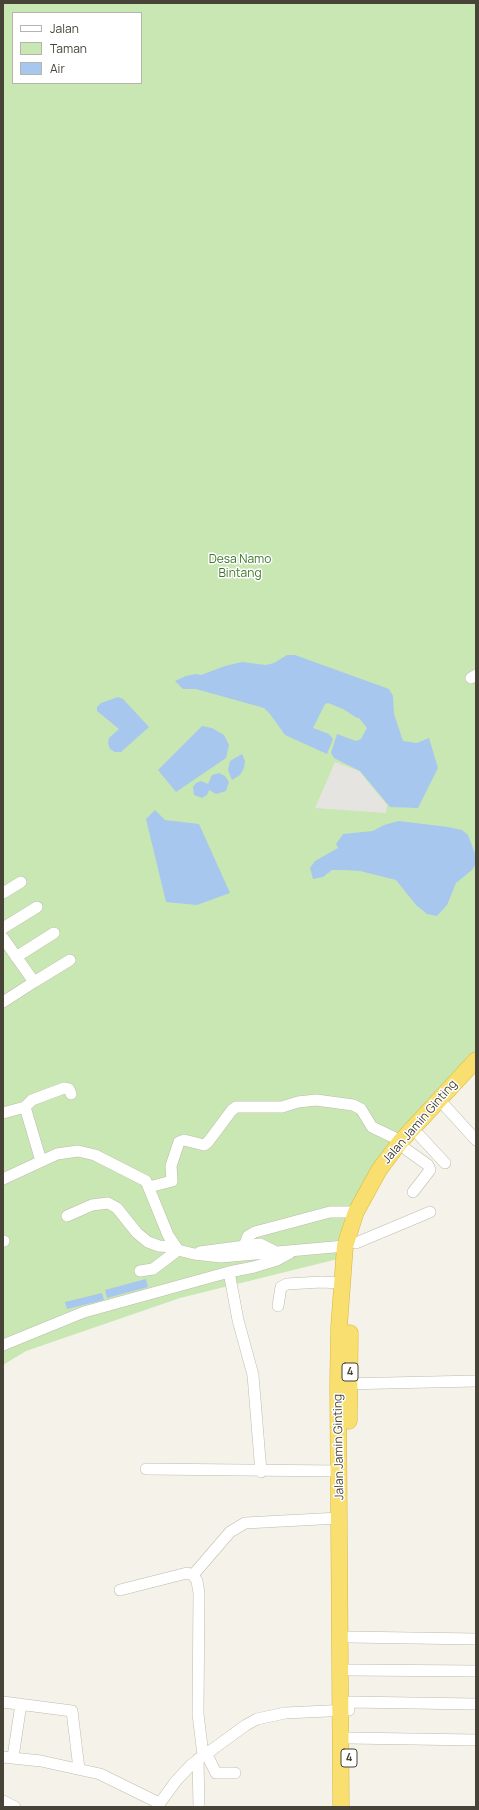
<!DOCTYPE html>
<style>
body{margin:0}
#map{position:relative;width:479px;height:1810px;overflow:hidden;background:#f4f2e9;font-family:Manrope,sans-serif}
canvas{display:block}
.frame{position:absolute;inset:0;border:4px solid #474337;pointer-events:none}
.legend{position:absolute;left:12px;top:12px;width:130px;height:72px;box-sizing:border-box;background:#fff;border:1px solid #b5b4af;margin:0;padding:5px 7px;list-style:none;font-size:12px;color:#474337}
.legend li{display:flex;align-items:center;gap:8px;height:20px}
.legend b{width:20px;border:1px solid #b5b4af}
</style>
<div id="map">
<canvas width="479" height="1810"></canvas>
<div class="frame"></div>
<ul class="legend">
<li><b style="height:5px;background:#fff"></b>Jalan</li>
<li><b style="height:11px;background:#c8e7b3"></b>Taman</li>
<li><b style="height:11px;background:#a8c7ee"></b>Air</li>
</ul>
</div>
<script>
const context = document.querySelector('canvas').getContext('2d');
context.lineJoin = 'round';
function paint(path, color) {
  context.fillStyle = color;
  context.fill(path, 'evenodd');
}
function shape(rows) {
  const path = new Path2D();
  for (const r of rows) {
    path.moveTo(r[0], r[1]);
    for (let i = 2; i < r.length; i += 2) path.lineTo(r[i], r[i + 1]);
  }
  return path;
}
function trace(path, color, width, dash) {
  context.strokeStyle = color;
  context.lineWidth = width;
  context.lineCap = dash ? 'butt' : 'round';
  context.setLineDash(dash || []);
  context.stroke(path);
}
function write(font, color, halo, rows, align = 'center') {
  context.font = font + ' Manrope,sans-serif';
  context.lineWidth = 3;
  context.setLineDash([]);
  context.textBaseline = 'middle';
  context.strokeStyle = halo;
  context.fillStyle = color;
  for (const [text, x, y, turn = 0] of rows) {
    context.save();
    context.translate(x, y);
    context.rotate((+turn || 0) * Math.PI / 180);
    context.textAlign = isNaN(turn) ? turn : align;
    if (halo) context.strokeText(text, 0, 0);
    context.fillText(text, 0, 0);
    context.restore();
  }
}
paint(shape([
 [3,3,476,3,476,1052,408,1125,358,1193,346,1257,180,1298,26,1351,3,1365],
 [13,13,141,13,141,83,13,83]
]), '#c8e7b3');
paint(shape([
 [335,762,359,771,387,805,386,813,315,808]
]), '#e6e4e0');
paint(shape([
 [287,655,295,655,389,689,393,696,394,714,403,741,417,743,429,738,438,768,418,808,390,807,360,771,334,758,331,753,337,734,356,741,361,739,367,728,359,718,357,718,343,709,328,703,325,704,313,728,329,734,333,739,327,754,285,735,270,714,264,708,196,689,183,689,175,681,186,676,196,674,201,675,225,666,242,662,266,665,274,663],
 [118,697,123,699,149,727,121,752,115,752,110,749,108,743,109,738,119,729,97,711,97,707,101,703],
 [202,726,212,728,224,735,229,745,226,758,176,792,158,770],
 [242,754,245,761,244,768,240,775,232,780,228,770,230,761],
 [219,773,225,776,229,782,226,791,216,794,209,790,207,795,202,798,194,795,193,787,196,783,201,781,208,784,212,775],
 [155,810,165,820,199,824,230,893,197,905,166,902,146,819],
 [399,821,448,827,462,830,468,835,476,856,476,864,472,870,456,883,447,905,437,916,427,914,416,905,396,880,360,871,344,870,332,870,323,877,313,879,310,868,315,861,338,848,336,844,343,834,373,831,384,825],
 [146,1279,148,1287,107,1298,105,1290],
 [102,1293,104,1300,67,1309,65,1302]
]), '#a8c7ee');
const minor = shape([
 [471,678,476,675],
 [3,893,21,882],
 [3,928,37,907],
 [3,938,34,982,3,1002],
 [16,957,54,933],
 [34,982,70,960],
 [445,1106,476,1140],
 [3,1113,25,1107],
 [419,1135,445,1163],
 [407,1150,428,1165,430,1170,413,1192],
 [41,1161,25,1107,32,1100,64,1088,69,1089,71,1094],
 [3,1179,57,1154,78,1151,95,1155,146,1181,168,1235,178,1250,194,1254,221,1257,345,1246],
 [149,1187,172,1181,171,1166,179,1142,184,1140,204,1145,208,1142,232,1110,236,1107,282,1107,298,1102,316,1100,353,1105,361,1109,372,1127,395,1138,400,1142],
 [67,1216,92,1205,108,1203,117,1208,137,1233,148,1242,159,1246,175,1247],
 [3,1241,4,1241],
 [356,1243,430,1212],
 [244,1246,248,1236,255,1232,330,1212,356,1212],
 [200,1252,260,1244,276,1252],
 [140,1271,153,1269,178,1250],
 [229,1272,238,1320,253,1375,261,1472],
 [278,1306,281,1287,287,1284,321,1282,341,1283],
 [3,1345,84,1312,229,1272,254,1267,277,1260,290,1253],
 [343,1384,476,1381],
 [146,1469,339,1471],
 [193,1575,230,1532,245,1523,339,1518],
 [120,1590,187,1573,193,1575,197,1581,199,1593,198,1714,203,1755],
 [349,1637,476,1639],
 [349,1670,476,1671],
 [3,1702,72,1711,79,1769],
 [349,1702,476,1704],
 [348,1738,476,1740],
 [206,1753,216,1773,235,1773],
 [3,1757,41,1761,100,1774,159,1803],
 [13,1757,21,1704],
 [198,1759,199,1807],
 [3,1801,15,1807],
 [157,1807,176,1781,191,1765,246,1725,257,1719,285,1713,349,1710]
]);
const highway = shape([
 [349,1421,350,1333],
 [341,1807,338,1384,339,1327,345,1246,356,1212,379,1170,400,1142,476,1060]
]);
trace(minor, '#bfbbac', 12);
trace(highway, '#d9b63e', 17);
trace(minor, '#fff', 11);
trace(highway, '#f9df6f', 16);
for (const [x, y, w] of [
 [350,1372,16],
 [349,1758,16]
]) {
  const box = new Path2D();
  box.roundRect(x - w / 2, y - 9, w, 18, 3);
  context.fillStyle = '#fff';
  context.fill(box);
  trace(box, '#474337', 1);
}
write('bold 11px', '#474337', null, [
 ["4",350,1372],
 ["4",349,1758]
]);
write('12px', '#3e782c', '#fff', [
 ["Desa Namo",240,560],
 ["Bintang",240,574]
]);
write('12px', '#474337', '#fff', [
 ["Jalan Jamin Ginting",420,1122,-49],
 ["Jalan Jamin Ginting",339,1447,-91]
]);
</script>
